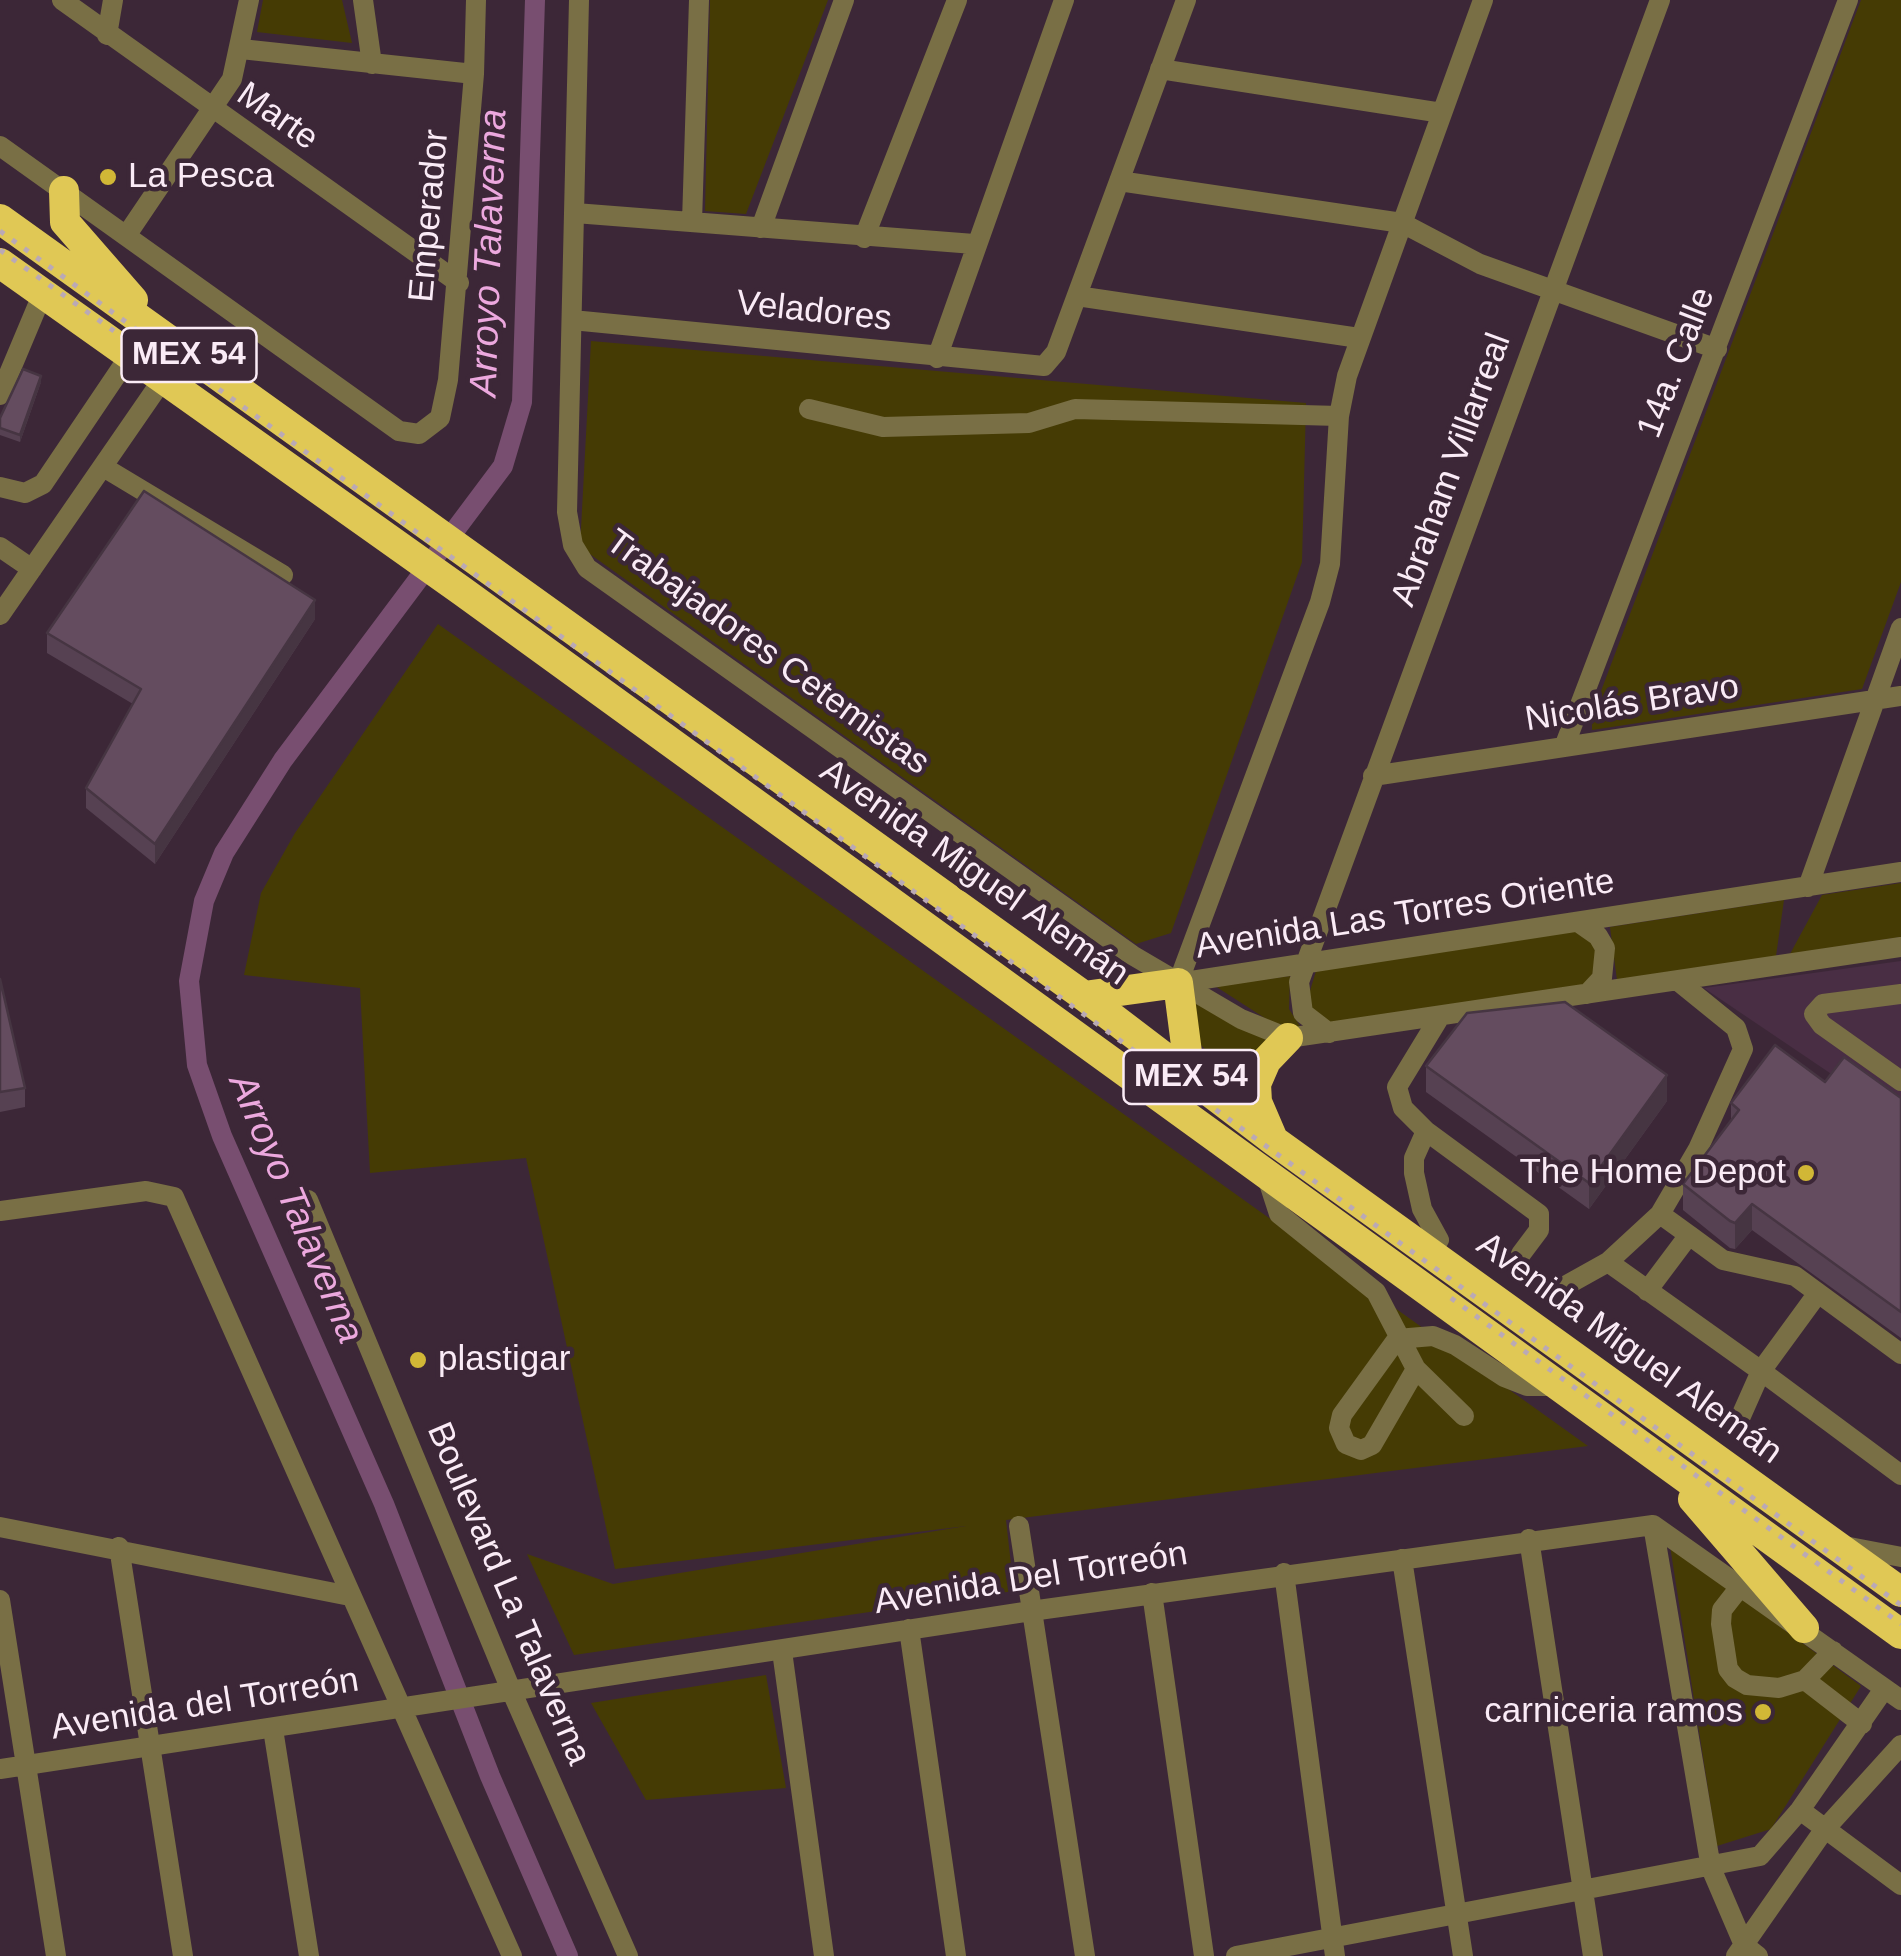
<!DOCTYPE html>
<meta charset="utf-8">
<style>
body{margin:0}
canvas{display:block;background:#3c2737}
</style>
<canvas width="1901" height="1956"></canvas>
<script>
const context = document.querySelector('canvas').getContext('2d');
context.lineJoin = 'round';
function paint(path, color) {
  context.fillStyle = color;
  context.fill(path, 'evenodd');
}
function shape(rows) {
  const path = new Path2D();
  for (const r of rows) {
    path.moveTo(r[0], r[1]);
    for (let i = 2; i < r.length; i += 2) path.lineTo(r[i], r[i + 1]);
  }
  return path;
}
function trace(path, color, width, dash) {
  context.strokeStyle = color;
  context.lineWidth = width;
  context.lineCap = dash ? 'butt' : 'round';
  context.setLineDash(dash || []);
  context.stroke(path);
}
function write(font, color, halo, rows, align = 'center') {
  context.font = font + ' Arial,sans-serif';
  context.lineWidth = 9;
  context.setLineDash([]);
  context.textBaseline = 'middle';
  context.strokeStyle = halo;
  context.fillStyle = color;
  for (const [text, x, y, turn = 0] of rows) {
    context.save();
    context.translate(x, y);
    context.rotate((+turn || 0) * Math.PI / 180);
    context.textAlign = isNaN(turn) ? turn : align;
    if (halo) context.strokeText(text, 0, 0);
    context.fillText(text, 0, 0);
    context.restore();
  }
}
paint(shape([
 [1901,961,1901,1121,1704,988]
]), '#492e44');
paint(shape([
 [263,0,342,0,352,43,257,32],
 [710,0,828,0,746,214,705,211],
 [1861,0,1901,0,1901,582,1862,689,1592,730,1592,715],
 [591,341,1306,403,1302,562,1171,933,1136,944,580,547],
 [438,624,1588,1446,1006,1520,1014,1591,574,1655,527,1554,613,1584,966,1526,615,1569,526,1158,370,1173,360,988,244,975,261,893,295,833],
 [1901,883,1901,937,1790,954,1822,895],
 [1784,900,1776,956,1617,980,1610,927],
 [1577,931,1592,941,1599,963,1586,985,1324,1026,1306,1004,1316,971],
 [1290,976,1289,1009,1302,1029,1285,1031,1215,986],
 [1188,994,1270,1040,1246,1092,1197,1041],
 [1670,1546,1861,1686,1771,1829,1717,1846],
 [766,1675,786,1788,646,1800,591,1703]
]), '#453b04');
trace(shape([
 [535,0,522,402,503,466,283,760,224,853,204,901,189,981,197,1065,222,1136,384,1504,490,1776,568,1956]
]), '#784e70', 20);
trace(shape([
 [62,0,459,283],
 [363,0,372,64],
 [579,0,567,512,573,545,587,568,1132,955,1241,1019,1288,1038,1901,947],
 [107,35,113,0],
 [241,49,474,74],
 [1160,69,1442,113],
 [0,146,399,431,419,434,440,418,448,380,474,74,476,0],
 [1119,181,1402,223,1480,264,1717,349],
 [575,213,974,244],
 [692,222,699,0],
 [761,228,844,0],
 [126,236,232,79,249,0],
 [864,238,957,0],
 [1077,296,1359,338],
 [572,320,1044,366,1056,352,1186,0],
 [937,358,1064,0],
 [0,395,42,295],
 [809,409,883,427,1029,423,1075,409,1339,416],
 [105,468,283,575],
 [0,487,25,493,43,484,130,355],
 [0,547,32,569],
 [0,615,163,379],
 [1564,747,1848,0],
 [1373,776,1901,696],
 [1808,887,1901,628],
 [1578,922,1598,936,1605,948,1602,978,1587,994],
 [1178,983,1320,602,1330,564,1339,416,1347,376,1483,0],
 [1178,983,1901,872],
 [1901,994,1823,1004,1814,1014,1822,1025,1901,1081],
 [1329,1033,1303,1013,1299,982,1660,0],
 [1426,1131,1403,1108,1397,1087,1439,1018],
 [1266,1174,1279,1214,1376,1292,1416,1369,1464,1416],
 [308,1200,511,1690,628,1956],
 [0,1211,146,1191,174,1197,512,1956],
 [1660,1214,1698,1149,1743,1049,1736,1028,1678,981],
 [1439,1240,1422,1209,1414,1173,1414,1158,1426,1131,1539,1214,1539,1230,1521,1254],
 [1608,1262,1660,1214,1689,1235],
 [1565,1286,1608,1262,1761,1371,1741,1416],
 [1647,1291,1689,1235,1723,1260,1795,1276,1901,1354],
 [1818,1293,1761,1371,1901,1475],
 [1416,1369,1372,1445,1361,1450,1346,1444,1339,1428,1342,1415,1397,1339,1433,1336,1455,1345,1504,1377,1527,1386,1557,1386],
 [1653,1525,1711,1868,1744,1945,1758,1956],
 [1653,1525,1901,1700],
 [1019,1526,1085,1956],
 [0,1527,350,1596],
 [1529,1539,1593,1956],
 [1844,1546,1901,1557],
 [119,1547,183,1956],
 [1402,1559,1463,1956],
 [1284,1573,1335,1956],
 [1740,1587,1722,1610,1721,1624,1728,1669,1735,1678,1747,1685,1779,1688,1805,1680,1833,1651],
 [1152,1593,1204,1956],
 [0,1600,56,1956],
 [909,1629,956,1956],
 [782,1651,824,1956],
 [1805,1680,1862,1724],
 [273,1729,309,1956],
 [0,1769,1031,1611,1653,1525],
 [1800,1810,1901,1885],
 [1236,1956,1760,1856,1800,1810,1884,1689],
 [1736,1956,1824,1830,1901,1745]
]), '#796f45', 20);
trace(shape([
 [64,191,65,222,133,300],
 [0,219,1084,996,1273,1140,1901,1592],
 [0,263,462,591,1901,1634],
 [1084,996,1178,983,1190,1076],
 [1272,1137,1257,1102,1256,1084,1266,1061,1288,1038],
 [1693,1499,1804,1628]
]), '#e0c855', 30);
trace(shape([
 [0,231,1901,1605],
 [0,250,114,331],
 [1451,1298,1901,1624]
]), '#baa9b5', 5, [5, 10]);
paint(shape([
 [41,382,20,442,0,435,0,418],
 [315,619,155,864,86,808,86,788,133,704,47,653,47,633],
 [0,979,25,1088,25,1107,0,1112],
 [1426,1066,1667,1101,1589,1209,1426,1092],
 [1825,1082,1901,1098,1901,1338,1752,1230,1735,1249,1730,1248,1683,1210,1683,1184,1731,1121,1731,1103]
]), '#564152');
paint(shape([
 [41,376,41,382,20,442,20,435],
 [315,600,315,619,155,864,155,844],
 [1667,1075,1667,1101,1589,1209,1589,1183],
 [1752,1204,1752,1230,1735,1249,1735,1223]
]), '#463542');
const building = shape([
 [23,369,41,376,20,435,0,428,0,418,23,369],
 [144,491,315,600,155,844,86,788,141,689,47,633,144,491],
 [0,979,25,1088,0,1092,0,979],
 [1565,1002,1667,1075,1589,1183,1426,1066,1467,1013,1565,1002],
 [1775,1045,1825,1082,1844,1057,1901,1098,1901,1312,1752,1204,1735,1223,1730,1221,1683,1184,1739,1110,1731,1103,1775,1045]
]);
paint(building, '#644c5f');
trace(building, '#463542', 2.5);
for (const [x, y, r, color] of [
 [108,177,10,"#d1b736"],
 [1806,1173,10,"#d1b736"],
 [418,1360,10,"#d1b736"],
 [1763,1712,10,"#d1b736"]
]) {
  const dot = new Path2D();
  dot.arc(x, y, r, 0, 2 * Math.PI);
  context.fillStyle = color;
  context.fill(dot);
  trace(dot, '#3c2737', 4);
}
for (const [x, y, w] of [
 [189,355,135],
 [1191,1077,135]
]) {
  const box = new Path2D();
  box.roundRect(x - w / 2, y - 27, w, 54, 8);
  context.fillStyle = '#3c2737';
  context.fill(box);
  trace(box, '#faebf6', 2.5);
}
write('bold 32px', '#faebf6', null, [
 ["MEX 54",189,355],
 ["MEX 54",1191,1077]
]);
write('35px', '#faebf6', '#3c2737', [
 ["Marte",277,117,35],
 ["Emperador",430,216,-85],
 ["Veladores",814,312,6],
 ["14a. Calle",1677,363,-69],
 ["Abraham Villarreal",1452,470,-70],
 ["Trabajadores Cetemistas",767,653,36],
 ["Nicolás Bravo",1632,704,-9],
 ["Avenida Miguel Alemán",974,873,35],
 ["Avenida Las Torres Oriente",1405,915,-9],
 ["Avenida Miguel Alemán",1629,1349,36],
 ["Avenida Del Torreón",1031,1579,-9],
 ["Boulevard La Talaverna",508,1594,67],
 ["Avenida del Torreón",205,1705,-9]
]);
write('35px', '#faebf6', '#3c2737', [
 ["La Pesca",128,177],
 ["The Home Depot",1786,1173,"right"],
 ["plastigar",438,1360],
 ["carniceria ramos",1743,1712,"right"]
], 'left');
write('italic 38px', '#eca8de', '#3c2737', [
 ["Arroyo Talaverna",490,253,-88],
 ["Arroyo Talaverna",295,1209,67]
]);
</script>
